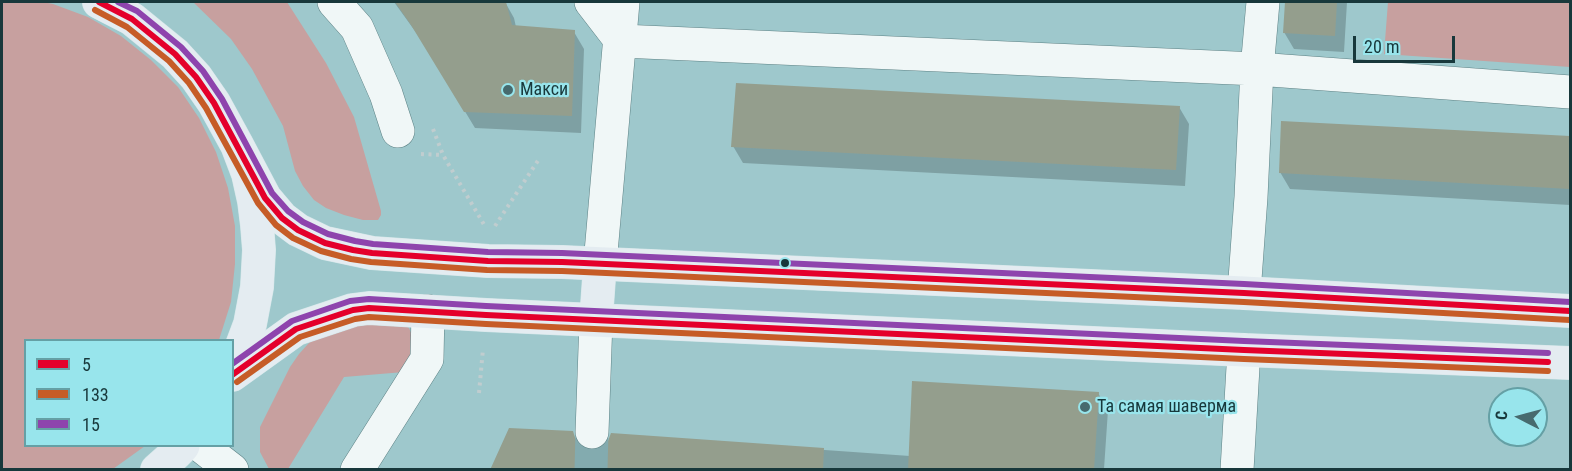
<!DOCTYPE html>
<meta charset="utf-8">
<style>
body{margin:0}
#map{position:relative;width:1572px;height:471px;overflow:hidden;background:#9ec8cc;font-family:"Roboto Condensed",sans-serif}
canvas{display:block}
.frame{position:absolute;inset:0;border:3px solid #18383b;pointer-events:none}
.legend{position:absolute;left:24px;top:339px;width:210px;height:108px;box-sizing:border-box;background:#98e5ec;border:2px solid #65a0a5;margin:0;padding:8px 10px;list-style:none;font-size:18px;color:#18383b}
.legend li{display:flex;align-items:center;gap:12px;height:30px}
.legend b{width:30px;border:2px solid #65a0a5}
.north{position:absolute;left:1488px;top:387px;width:60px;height:60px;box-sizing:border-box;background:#98e5ec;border:2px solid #65a0a5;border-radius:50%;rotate:276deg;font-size:16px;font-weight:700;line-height:24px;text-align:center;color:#18383b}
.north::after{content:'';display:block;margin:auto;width:21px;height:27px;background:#476a6e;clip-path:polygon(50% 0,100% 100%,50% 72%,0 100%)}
.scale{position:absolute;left:1353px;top:36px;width:102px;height:27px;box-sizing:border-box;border:3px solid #18383b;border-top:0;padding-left:8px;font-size:18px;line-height:21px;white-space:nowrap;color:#18383b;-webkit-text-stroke:4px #98e5ec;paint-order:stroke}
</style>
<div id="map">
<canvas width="1572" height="471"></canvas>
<div class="frame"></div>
<ul class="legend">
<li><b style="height:8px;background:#e4002b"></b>5</li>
<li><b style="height:8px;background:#c65c27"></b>133</li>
<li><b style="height:8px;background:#8e44ad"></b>15</li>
</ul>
<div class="north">С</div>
<div class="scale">20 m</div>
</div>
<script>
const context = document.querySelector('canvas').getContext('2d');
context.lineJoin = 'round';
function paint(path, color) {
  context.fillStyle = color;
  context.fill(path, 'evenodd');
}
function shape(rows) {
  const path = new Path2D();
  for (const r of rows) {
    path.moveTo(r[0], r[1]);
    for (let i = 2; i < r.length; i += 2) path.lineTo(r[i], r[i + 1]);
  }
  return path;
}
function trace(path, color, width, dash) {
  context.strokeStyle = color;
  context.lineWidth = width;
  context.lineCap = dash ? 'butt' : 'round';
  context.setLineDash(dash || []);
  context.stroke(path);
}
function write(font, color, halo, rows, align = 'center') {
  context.font = font + ' "Roboto Condensed",sans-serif';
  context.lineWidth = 4.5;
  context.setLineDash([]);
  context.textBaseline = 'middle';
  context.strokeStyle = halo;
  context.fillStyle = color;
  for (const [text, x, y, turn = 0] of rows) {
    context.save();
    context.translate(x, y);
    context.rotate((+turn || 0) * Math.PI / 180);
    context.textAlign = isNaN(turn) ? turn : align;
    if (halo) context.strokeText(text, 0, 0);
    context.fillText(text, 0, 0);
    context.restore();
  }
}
paint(shape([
 [2,2,43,2,53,4,88,17,121,36,151,60,178,87,199,118,216,152,228,188,235,226,235,264,231,302,219,340,26,340,26,446,145,446,113,469,2,469],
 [193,2,287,2,326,63,354,117,381,211,381,215,378,220,363,220,344,215,326,208,314,200,303,186,295,171,283,126,252,69,231,39],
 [1388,2,1570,2,1570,67,1384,54],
 [402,323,409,328,418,349,404,372,344,377,288,469,269,469,260,452,260,427,290,367,299,354,308,344,323,331,339,325]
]), '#c7a09f');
paint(shape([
 [394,2,505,2,514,18,516,27,574,32,584,49,581,133,475,128,423,42],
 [1286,2,1347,2,1344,52,1294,49,1284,32],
 [1179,107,1189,124,1185,186,743,163,733,146],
 [1283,122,1570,138,1570,205,1290,189,1280,172],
 [1098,393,1108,410,1104,469,1106,470,491,470,572,433,582,449,591,452,602,450,609,442,612,435,910,456]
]), '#0003');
paint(shape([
 [395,2,506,2,512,25,575,30,572,116,464,112,411,25],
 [1285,2,1337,2,1335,36,1283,33],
 [736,83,1180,106,1176,170,731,147],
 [1281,121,1570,136,1570,189,1279,173],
 [912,381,1099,392,1094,470,908,470],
 [509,428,573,431,576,441,582,448,591,451,601,448,608,441,611,433,824,448,823,470,490,470]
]), '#949e8d');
trace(shape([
 [591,470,592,432]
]), '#83abaf', 33, [33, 16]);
const minor = shape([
 [334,2,357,28,386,94,398,131],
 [591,2,621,41,1257,69,1570,92],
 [600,264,623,2],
 [1244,293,1251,197,1257,69,1263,2],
 [592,432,596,320],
 [201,446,232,470],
 [357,470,427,359,428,311],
 [1237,470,1244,350]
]);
const major = shape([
 [99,2,132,19,175,54,196,77,214,103,237,145,248,174,254,201,257,225,259,250,257,287,250,324,232,372],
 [237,145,265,198,282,218,298,230,325,243,372,253,488,261,562,262,1244,293,1570,311],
 [596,320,600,264],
 [232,375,296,329,353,310,369,308,486,315,1244,350,1570,363],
 [157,470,175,454,183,446]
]);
trace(minor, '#5c8184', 34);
trace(major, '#d3e6e8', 34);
trace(shape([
 [433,129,443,155,486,228],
 [421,154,443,155],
 [495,226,539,159],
 [479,393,483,349]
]), '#c0cdcf', 4, [3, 4.5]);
trace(minor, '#f0f7f7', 33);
trace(major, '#e4ecf1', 33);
trace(shape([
 [99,2,132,19,175,54,196,77,214,103,265,198,282,218,298,230,325,243,353,250,372,253,488,261,562,262,1244,293,1570,311],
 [232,375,296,329,353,310,369,308,486,315,1244,350,1548,362]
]), '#e4002b', 6);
trace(shape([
 [95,10,127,27,169,61,189,83,206,108,258,203,276,225,293,238,321,251,351,259,371,262,487,270,562,271,1244,302,1570,320],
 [237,382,300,337,355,319,369,317,486,324,1244,359,1548,371]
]), '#c65c27', 6);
trace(shape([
 [118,2,137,11,181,47,203,71,222,99,272,193,288,211,303,222,328,234,355,241,373,244,488,252,562,253,1244,284,1570,302],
 [232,364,292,321,350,301,369,299,486,306,1244,341,1548,353]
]), '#8e44ad', 6);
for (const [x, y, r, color] of [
 [508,90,6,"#476a6e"],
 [785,263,5,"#18383b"],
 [1085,407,6,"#476a6e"]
]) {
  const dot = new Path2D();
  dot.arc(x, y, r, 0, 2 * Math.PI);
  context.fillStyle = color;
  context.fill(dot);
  trace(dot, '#98e5ec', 2);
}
write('18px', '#18383b', '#98e5ec', [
 ["Макси",520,90],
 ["Та самая шаверма",1097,407]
], 'left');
</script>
